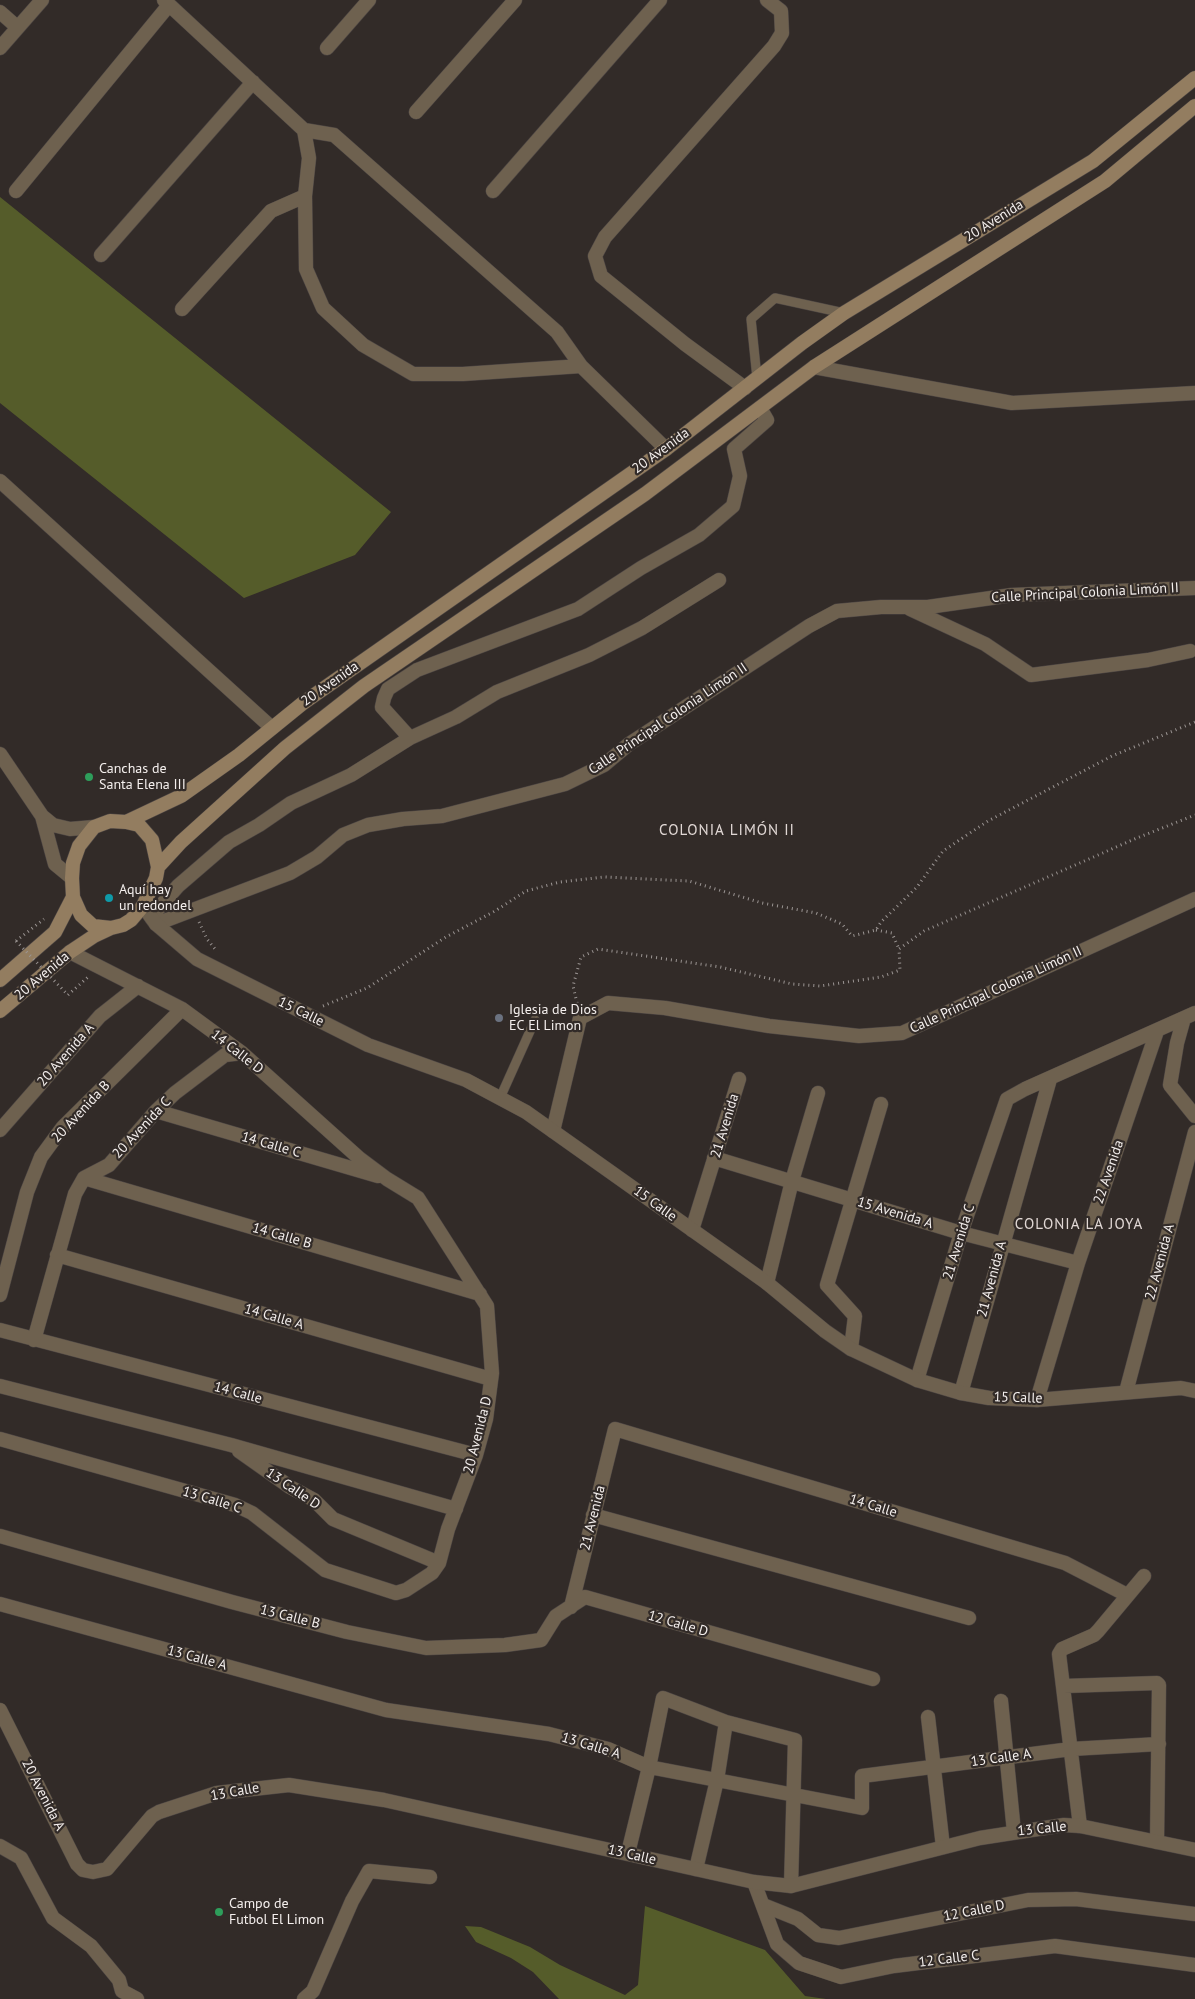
<!DOCTYPE html>
<meta charset="utf-8">
<style>
body{margin:0}
canvas{display:block;background:#322b28}
</style>
<canvas width="1195" height="1999"></canvas>
<script>
const context = document.querySelector('canvas').getContext('2d');
context.lineJoin = 'round';
function paint(path, color) {
  context.fillStyle = color;
  context.fill(path, 'evenodd');
}
function shape(rows) {
  const path = new Path2D();
  for (const r of rows) {
    path.moveTo(r[0], r[1]);
    for (let i = 2; i < r.length; i += 2) path.lineTo(r[i], r[i + 1]);
  }
  return path;
}
function trace(path, color, width, dash) {
  context.strokeStyle = color;
  context.lineWidth = width;
  context.lineCap = dash ? 'butt' : 'round';
  context.setLineDash(dash || []);
  context.stroke(path);
}
function write(font, color, halo, rows, align = 'center') {
  context.font = font + ' "PT Sans",sans-serif';
  context.lineWidth = 4.5;
  context.setLineDash([]);
  context.textBaseline = 'middle';
  context.strokeStyle = halo;
  context.fillStyle = color;
  for (const [text, x, y, turn = 0] of rows) {
    context.save();
    context.translate(x, y);
    context.rotate((+turn || 0) * Math.PI / 180);
    context.textAlign = isNaN(turn) ? turn : align;
    if (halo) context.strokeText(text, 0, 0);
    context.fillText(text, 0, 0);
    context.restore();
  }
}
paint(shape([
 [0,197,391,512,355,555,244,598,0,403],
 [645,1906,765,1950,805,1996,826,1999,559,1999,533,1972,511,1958,476,1942,465,1926,481,1927,530,1947,560,1965,625,1995,638,1985]
]), '#555c2a');
const service = shape([
 [757,378,751,319,775,298,844,313],
 [500,1098,535,1020]
]);
const minor = shape([
 [164,0,304,130,334,135,557,332,581,366,666,449],
 [0,12,17,27],
 [0,48,42,0],
 [327,48,369,0],
 [416,112,515,0],
 [304,130,309,158,305,196,306,269,323,308,363,345,413,374,463,374,581,366],
 [16,191,169,5],
 [493,191,660,0],
 [101,255,253,82],
 [182,309,271,211,305,196],
 [814,367,1012,403,1195,393],
 [745,388,685,344,601,276,595,256,605,237,774,46,782,33,781,11,767,0],
 [0,481,272,728],
 [910,609,985,644,1031,675,1148,660,1190,651],
 [410,738,382,707,384,698,388,689,417,670,578,609,641,568,699,535,733,506,740,476,734,449,767,420,760,408],
 [0,754,42,816,53,825,70,829,94,827],
 [42,816,55,864,72,878],
 [151,917,178,886,229,842,259,825,291,803,351,775,410,738,456,717,497,692,589,655,642,628,719,580],
 [156,924,290,873,317,857,343,835,368,825,403,819,442,816,565,784,604,765,629,744,809,626,837,611,881,607,928,607,1012,595,1195,588],
 [1184,1018,1177,1043,1170,1085,1195,1116],
 [156,1111,378,1176],
 [0,1130,100,1016,138,986],
 [553,1131,580,1018,608,1003,665,1008,769,1026,859,1036,902,1033,1195,899],
 [714,1158,961,1233,1078,1263],
 [84,1178,480,1294],
 [692,1230,739,1079],
 [57,1255,491,1379],
 [767,1283,792,1181,818,1093],
 [0,1295,27,1192,41,1157,63,1127,182,1009],
 [0,1330,476,1455],
 [34,1340,75,1194,84,1178,109,1165,156,1111,175,1093,225,1055,242,1053],
 [851,1349,855,1316,827,1285,881,1104],
 [917,1380,961,1233,1007,1099,1025,1089,1195,1013],
 [0,1386,231,1445,456,1509],
 [1126,1392,1195,1132],
 [961,1393,1050,1079],
 [1037,1400,1078,1263,1157,1031],
 [0,1439,235,1505,252,1513,325,1570,396,1593,406,1590,432,1573,439,1563,448,1529,476,1455,486,1419,492,1373,487,1306,418,1198,387,1179,359,1158,242,1053,182,1009,70,952],
 [239,1451,290,1487,314,1500,333,1519,439,1563],
 [593,1515,969,1618],
 [0,1536,232,1602,347,1632,426,1648,505,1645,541,1640,556,1616,585,1597,873,1679],
 [0,1604,386,1710,549,1734,608,1749,649,1767,862,1808,862,1776,1071,1749,1159,1744],
 [571,1607,615,1429,1065,1563,1127,1595],
 [1064,1686,1157,1683,1159,1685,1157,1842],
 [1001,1701,1014,1832],
 [928,1717,943,1847],
 [1080,1826,1059,1654,1062,1649,1094,1635,1098,1631,1144,1576],
 [0,1846,21,1858,53,1918,91,1946,119,1980,122,1991,137,1999],
 [628,1853,649,1767,663,1698,726,1722,795,1740,791,1886],
 [696,1869,717,1780,726,1722],
 [754,1882,777,1944,799,1963,841,1977,894,1966,1055,1946,1195,1965],
 [763,1905,798,1919,818,1935,839,1938,1028,1900,1076,1899,1195,1914],
 [304,1999,313,1991,352,1901,369,1871,430,1877]
]);
const tertiary = shape([
 [143,906,156,924,197,959,368,1045,466,1080,526,1112,767,1283,825,1331,851,1349,917,1380,961,1393,989,1398,1037,1400,1181,1388,1195,1391],
 [0,1710,77,1864,83,1870,93,1872,107,1869,152,1816,159,1812,217,1793,289,1785,384,1800,754,1882,791,1886,980,1838,1064,1825,1080,1826,1195,1850]
]);
const secondary = shape([
 [110,821,126,822,139,825,152,840,158,867,156,878,143,906,131,920,123,925,111,928,93,926,81,915,73,897,72,878,73,863,79,846,94,827,110,821],
 [126,822,181,796,239,755,303,703,666,449,802,343,844,313,1093,161,1195,78],
 [158,867,181,842,285,748,364,686,645,494,814,367,1105,181,1195,106],
 [0,980,55,932,73,897],
 [0,1011,70,952,94,936,111,928]
]);
trace(service, '#4d4644', 10);
trace(minor, '#4d4644', 15);
trace(tertiary, '#4d4644', 15);
trace(secondary, '#4d4644', 15);
trace(shape([
 [199,922,207,939,215,949],
 [876,930,892,933,899,949],
 [16,941,44,919],
 [68,995,88,977],
 [577,1003,573,986,581,957,598,949,720,967,792,984,820,986,881,977,900,970,899,949,924,931,1137,838,1195,815],
 [323,1006,367,988,446,937,495,911,526,891,560,882,604,877,689,881,762,903,816,913,842,924,852,936,876,930,881,922,917,887,943,851,988,821,1112,756,1195,722]
]), '#9b9593', 3, [1, 4]);
trace(service, '#6e614f', 9);
trace(minor, '#6e614f', 14);
trace(tertiary, '#6e614f', 14);
trace(secondary, '#937d60', 14);
trace(shape([
 [16,941,68,995]
]), '#9b9593', 3, [1, 4]);
for (const [x, y, r, color] of [
 [89,777,5,"#2e9e5b"],
 [109,898,5,"#0f9aa8"],
 [499,1018,5,"#6b7280"],
 [219,1912,5,"#2e9e5b"]
]) {
  const dot = new Path2D();
  dot.arc(x, y, r, 0, 2 * Math.PI);
  context.fillStyle = color;
  context.fill(dot);
  trace(dot, '#322b28', 2);
}
write('14px', '#f4efed', '#322b28', [
 ["20 Avenida",994,221,-32],
 ["20 Avenida",661,451,-36],
 ["Calle Principal Colonia Limón II",1085,593,-3],
 ["20 Avenida",330,684,-35],
 ["Calle Principal Colonia Limón II",668,719,-34],
 ["20 Avenida",42,976,-40],
 ["Calle Principal Colonia Limón II",996,990,-25],
 ["15 Calle",301,1012,26],
 ["14 Calle D",237,1052,38],
 ["20 Avenida A",66,1055,-49],
 ["20 Avenida B",81,1112,-47],
 ["21 Avenida",725,1126,-73],
 ["20 Avenida C",142,1128,-47],
 ["14 Calle C",271,1145,16],
 ["22 Avenida",1109,1172,-71],
 ["15 Calle",655,1204,36],
 ["15 Avenida A",895,1213,17],
 ["14 Calle B",282,1236,16],
 ["21 Avenida C",959,1242,-73],
 ["22 Avenida A",1160,1262,-75],
 ["21 Avenida A",992,1279,-75],
 ["14 Calle A",274,1317,16],
 ["14 Calle",238,1393,15],
 ["15 Calle",1018,1398,2],
 ["20 Avenida D",478,1435,-76],
 ["13 Calle D",293,1489,34],
 ["13 Calle C",212,1500,17],
 ["14 Calle",873,1506,17],
 ["21 Avenida",593,1518,-76],
 ["13 Calle B",290,1617,14],
 ["12 Calle D",678,1624,16],
 ["13 Calle A",197,1658,15],
 ["13 Calle A",591,1746,17],
 ["13 Calle A",1001,1758,-8],
 ["13 Calle",235,1792,-10],
 ["20 Avenida A",43,1795,63],
 ["13 Calle",1042,1829,-6],
 ["13 Calle",632,1855,13],
 ["12 Calle D",974,1911,-11],
 ["12 Calle C",949,1959,-7]
]);
write('14px', '#f4efed', '#322b28', [
 ["Canchas de",99,769],
 ["Santa Elena III",99,785],
 ["Aquí hay",119,890],
 ["un redondel",119,906],
 ["Iglesia de Dios",509,1010],
 ["EC El Limon",509,1026],
 ["Campo de",229,1904],
 ["Futbol El Limon",229,1920]
], 'left');
context.letterSpacing = '1px';
write('15px', '#e1d8d5', '#322b28', [
 ["COLONIA LIMÓN II",727,831],
 ["COLONIA LA JOYA",1079,1225]
]);
context.letterSpacing = '0px';
</script>
